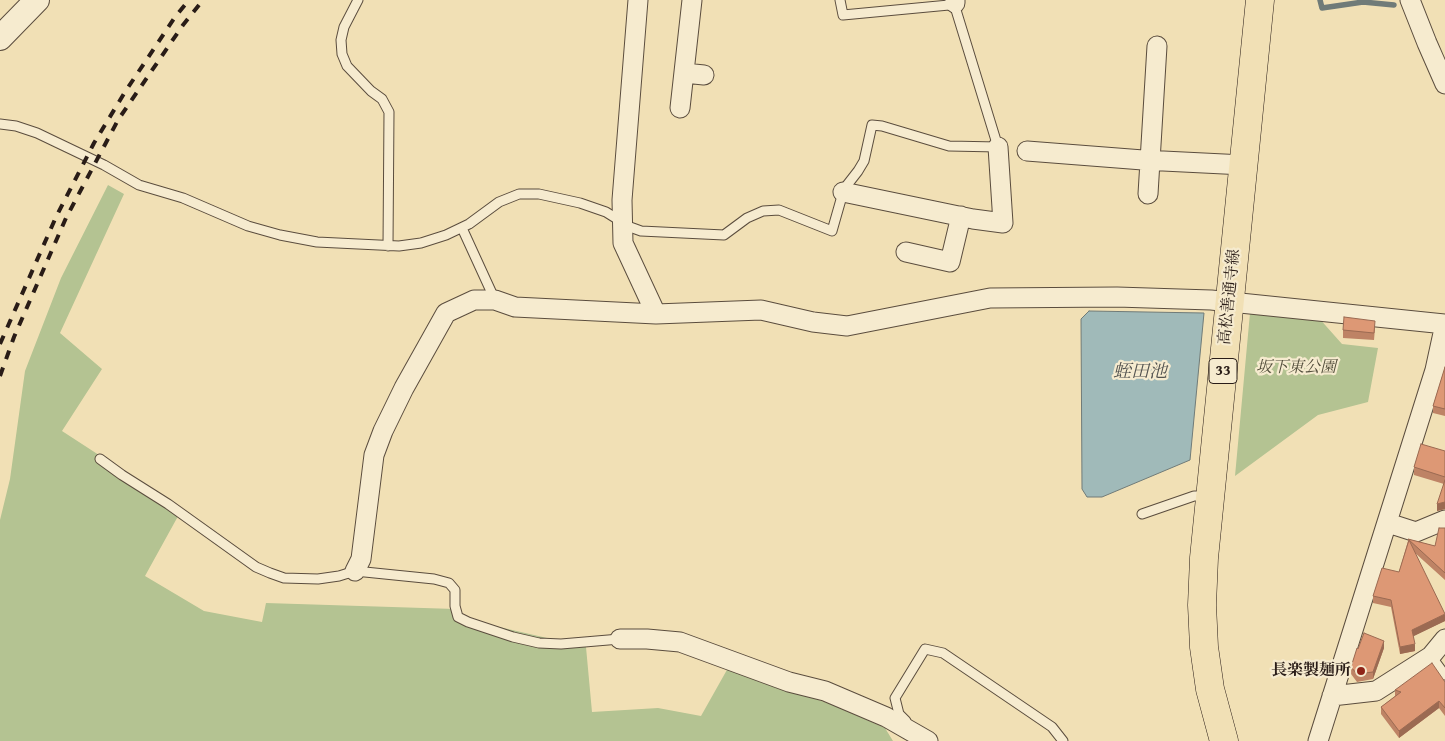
<!DOCTYPE html>
<meta charset="utf-8">
<style>
body{margin:0}
canvas{display:block;background:#f1e0b5}
</style>
<canvas width="1445" height="741"></canvas>
<script>
const context = document.querySelector('canvas').getContext('2d');
context.lineJoin = 'round';
function paint(path, color) {
  context.fillStyle = color;
  context.fill(path, 'evenodd');
}
function shape(rows) {
  const path = new Path2D();
  for (const r of rows) {
    path.moveTo(r[0], r[1]);
    for (let i = 2; i < r.length; i += 2) path.lineTo(r[i], r[i + 1]);
  }
  return path;
}
function trace(path, color, width, dash) {
  context.strokeStyle = color;
  context.lineWidth = width;
  context.lineCap = dash ? 'butt' : 'round';
  context.setLineDash(dash || []);
  context.stroke(path);
}
function write(font, color, halo, rows, align = 'center') {
  context.font = font + ' "Gentium Book Plus","Noto Serif JP",serif';
  context.lineWidth = 4.5;
  context.setLineDash([]);
  context.textBaseline = 'middle';
  context.strokeStyle = halo;
  context.fillStyle = color;
  for (const [text, x, y, turn = 0] of rows) {
    context.save();
    context.translate(x, y);
    context.rotate((+turn || 0) * Math.PI / 180);
    context.textAlign = isNaN(turn) ? turn : align;
    if (halo) context.strokeText(text, 0, 0);
    context.fillText(text, 0, 0);
    context.restore();
  }
}
paint(shape([
 [108,185,124,194,60,333,102,369,62,431,182,509,145,576,204,611,262,622,266,603,455,609,469,620,586,647,592,712,658,708,701,716,728,668,833,705,885,728,893,741,0,741,0,520,10,479,25,371,61,278],
 [1250,313,1318,317,1342,344,1378,348,1368,402,1318,415,1235,476]
]), '#b4c392');
const water = shape([
 [1089,311,1204,313,1190,460,1102,497,1087,497,1082,489,1081,319,1089,311]
]);
paint(water, '#a0bab9');
trace(water, '#707b78', 1);
trace(shape([
 [1320,0,1322,8,1363,2,1394,5]
]), '#707b78', 5.5);
const service = shape([
 [358,0,344,27,341,40,342,54,347,66,371,91,382,99,389,112,388,246],
 [840,0,843,15,949,5,957,2],
 [0,124,16,126,37,133,104,165,139,185,183,198,248,226,280,235,317,242,399,246,421,243,446,235,469,224,499,202,519,194,539,194,580,203,606,212,630,227,641,231,724,235,747,218,763,211,779,210,832,231,844,189,858,171,864,161,872,125,882,126,949,146,998,147,956,10,955,3],
 [462,228,495,300],
 [100,459,122,475,168,504,256,567,270,573,284,578,318,579,339,576,355,571,434,579,449,583,455,590,455,606,458,617,468,622,513,637,539,643,561,644,620,639],
 [1142,514,1194,496,1207,496],
 [1431,656,1445,675],
 [906,721,899,714,895,698,925,649,943,653,1052,727,1063,741]
]);
const minor = shape([
 [638,0,622,200,623,243,656,314],
 [955,0,955,3],
 [1410,0,1427,43,1445,84],
 [684,73,704,75],
 [680,108,692,0],
 [1027,151,1143,160,1244,165],
 [843,192,973,219,1003,223,998,147],
 [1148,194,1157,46],
 [906,252,950,262,961,216],
 [1388,523,1416,532,1445,520],
 [355,571,361,559,374,455,383,431,404,388,446,313,474,300,495,300,515,307,656,314,761,310,813,322,847,326,990,298,1117,297,1211,300,1445,324],
 [620,639,647,639,680,642,789,682,825,691,886,717,928,741],
 [1332,696,1376,691,1431,656,1445,639],
 [1318,741,1435,370,1445,324]
]);
const tertiary = shape([
 [0,38,37,0]
]);
const primary = shape([
 [1224,741,1210,689,1204,647,1202,605,1204,558,1260,0]
]);
trace(service, '#5b4d3e', 11);
trace(minor, '#5b4d3e', 21);
trace(tertiary, '#5b4d3e', 26);
trace(primary, '#291c17', 29);
trace(service, '#f6ebcf', 9);
trace(minor, '#f6ebcf', 19);
trace(tertiary, '#f6ebcf', 24);
trace(primary, '#f1e0b5', 28);
trace(shape([
 [0,344,56,217,94,143,125,92,175,17,189,0],
 [0,376,14,337,66,218,118,120,183,25,203,0]
]), '#291c17', 4, [9, 9]);
paint(shape([
 [1375,328,1374,340,1343,338,1343,330],
 [1445,367,1445,416,1433,413,1433,406],
 [1445,451,1445,509,1437,511,1444,484,1414,475,1414,467],
 [1445,528,1445,580,1414,552,1445,621,1413,636,1415,651,1400,654,1391,607,1373,603,1373,596,1399,572,1408,541,1408,539,1435,546],
 [1384,648,1373,679,1357,682,1351,674,1351,667,1358,649],
 [1445,682,1445,716,1439,708,1399,738,1381,714,1381,707,1395,696,1395,690]
]), '#be8365');
paint(shape([
 [1445,502,1445,509,1437,511,1437,504],
 [1445,614,1445,621,1412,637,1412,630],
 [1384,641,1384,648,1373,679,1373,672],
 [1415,644,1415,651,1400,654,1400,647],
 [1439,701,1439,708,1399,738,1399,731]
]), '#9b6a52');
const building = shape([
 [1344,317,1375,321,1374,333,1343,330,1344,317],
 [1445,367,1445,409,1433,406,1445,367],
 [1421,444,1445,451,1445,477,1414,467,1421,444],
 [1445,480,1445,502,1437,504,1445,480],
 [1439,528,1445,528,1445,573,1408,539,1435,546,1439,528],
 [1409,540,1445,614,1412,630,1415,644,1400,647,1391,600,1373,596,1382,568,1399,572,1409,540],
 [1364,633,1384,641,1373,672,1357,674,1351,667,1357,648,1358,649,1364,633],
 [1432,663,1445,682,1445,708,1439,701,1399,731,1381,707,1401,692,1395,690,1432,663]
]);
paint(building, '#dd9875');
trace(building, '#9b6a52', 1);
for (const [x, y, r, color] of [
 [1361,671,5,"#8f2418"]
]) {
  const dot = new Path2D();
  dot.arc(x, y, r, 0, 2 * Math.PI);
  context.fillStyle = color;
  context.fill(dot);
  trace(dot, '#f6ebcf', 2);
}
for (const [x, y, w] of [
 [1223,371,28]
]) {
  const box = new Path2D();
  box.roundRect(x - w / 2, y - 12.5, w, 25, 4);
  context.fillStyle = '#f6ebcf';
  context.fill(box);
  trace(box, '#291c17', 1);
}
write('bold 15px', '#291c17', null, [
 ["33",1223,371]
]);
write('16px', '#291c17', '#f6ebcf', [
 ["高松善通寺線",1230,297,-84]
]);
write('italic 16px', '#534e3c', '#f6ebcf', [
 ["坂下東公園",1296,368]
]);
write('bold 16px', '#291c17', '#f6ebcf', [
 ["長楽製麺所",1351,671]
], 'right');
write('italic 18px', '#535350', '#f6ebcf', [
 ["蛭田池",1140,372]
]);
</script>
